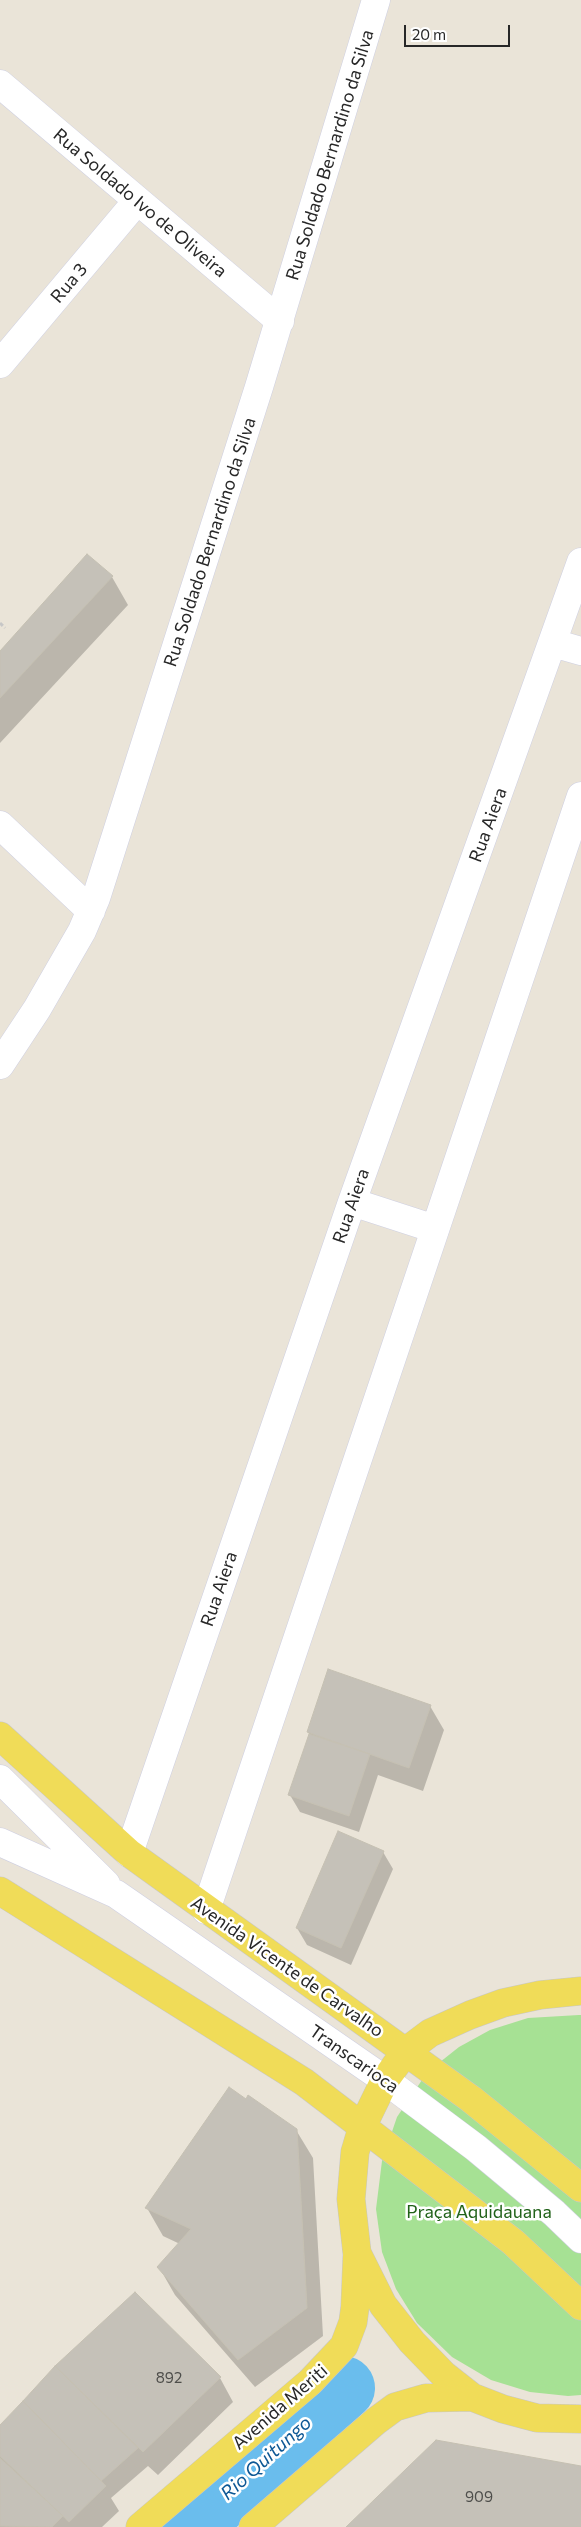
<!DOCTYPE html>
<meta charset="utf-8">
<style>
body{margin:0}
#map{position:relative;width:581px;height:2527px;overflow:hidden;background:#eae4d8;font-family:Commissioner,sans-serif}
canvas{display:block}
.scale{position:absolute;left:404px;top:25px;width:106px;height:22px;box-sizing:border-box;border:2px solid #272727;border-top:0;padding-left:6px;font-size:15px;line-height:18px;white-space:nowrap;color:#272727;-webkit-text-stroke:4px #fff;paint-order:stroke}
</style>
<div id="map">
<canvas width="581" height="2527"></canvas>
<div class="scale">20 m</div>
</div>
<script>
const context = document.querySelector('canvas').getContext('2d');
context.lineJoin = 'round';
function paint(path, color) {
  context.fillStyle = color;
  context.fill(path, 'evenodd');
}
function shape(rows) {
  const path = new Path2D();
  for (const r of rows) {
    path.moveTo(r[0], r[1]);
    for (let i = 2; i < r.length; i += 2) path.lineTo(r[i], r[i + 1]);
  }
  return path;
}
function trace(path, color, width, dash) {
  context.strokeStyle = color;
  context.lineWidth = width;
  context.lineCap = dash ? 'butt' : 'round';
  context.setLineDash(dash || []);
  context.stroke(path);
}
function write(font, color, halo, rows, align = 'center') {
  context.font = font + ' Commissioner,sans-serif';
  context.lineWidth = 5;
  context.setLineDash([]);
  context.textBaseline = 'middle';
  context.strokeStyle = halo;
  context.fillStyle = color;
  for (const [text, x, y, turn = 0] of rows) {
    context.save();
    context.translate(x, y);
    context.rotate((+turn || 0) * Math.PI / 180);
    context.textAlign = isNaN(turn) ? turn : align;
    if (halo) context.strokeText(text, 0, 0);
    context.fillText(text, 0, 0);
    context.restore();
  }
}
paint(shape([
 [579,2015,581,2015,581,2395,568,2396,530,2392,491,2380,452,2357,417,2323,396,2289,382,2252,376,2209,382,2161,397,2117,422,2080,435,2066,459,2047,490,2030,528,2018]
]), '#a6e194');
paint(shape([
 [112,577,128,605,0,743,0,652],
 [430,1706,444,1730,423,1791,378,1775,359,1832,300,1812,290,1795,310,1735,308,1732],
 [383,1852,393,1869,351,1965,307,1945,297,1928],
 [246,2101,296,2130,313,2158,323,2336,255,2387,175,2295,159,2267,180,2244,163,2236,147,2208],
 [135,2294,220,2378,233,2402,158,2475,148,2466,111,2498,119,2511,102,2527,0,2527,0,2427,56,2367]
]), '#0003');
trace(shape([
 [189,2527,343,2388]
]), '#6abded', 64);
const building = shape([
 [87,554,113,576,0,698,0,651,87,554],
 [328,1669,431,1705,409,1768,307,1732,328,1669],
 [309,1734,370,1754,349,1816,288,1795,309,1734],
 [338,1831,384,1851,341,1948,296,1928,338,1831],
 [229,2087,246,2099,248,2095,297,2129,307,2308,238,2360,157,2267,191,2229,145,2208,229,2087],
 [135,2292,221,2377,143,2452,55,2366,135,2292],
 [55,2366,138,2448,101,2481,23,2401,55,2366],
 [23,2401,106,2486,69,2522,0,2456,0,2425,23,2401],
 [436,2440,581,2466,581,2527,346,2527,436,2440],
 [0,2458,63,2516,52,2527,0,2526,0,2458]
]);
paint(building, '#c5c1b8');
trace(building, '#c5c0b2', 1);
const minor = shape([
 [0,84,280,321],
 [0,364,137,201],
 [553,643,581,651],
 [0,825,91,911],
 [0,1065,37,1009,82,931,96,898,259,387,376,0],
 [352,1202,435,1229],
 [0,1779,106,1884],
 [0,1842,116,1894,385,2080,476,2148,554,2213,581,2239],
 [129,1853,352,1202,581,562],
 [206,1910,581,796]
]);
const major = shape([
 [0,1736,129,1853,471,2099,581,2188],
 [0,1891,304,2082,513,2242,581,2306],
 [581,1991,540,1995,503,2003,470,2015,430,2033,406,2051,385,2080,363,2125,355,2152,351,2199,357,2253,383,2305,412,2342,444,2375,472,2397,503,2409,537,2418,581,2419],
 [140,2527,310,2382,344,2346,353,2322,355,2307,357,2257],
 [253,2527,376,2421,395,2407,426,2398,472,2397]
]);
trace(minor, '#cecfe1', 29);
trace(major, '#c7c7c7', 29);
trace(shape([
 [0,623,5,628]
]), '#c7c7c7', 3, [4, 2.5]);
trace(minor, '#fff', 28);
trace(major, '#f0dc58', 28);
write('15px', '#4e4e4b', null, [
 ["892",169,2378],
 ["909",479,2497]
]);
write('18px', '#272727', '#fff', [
 ["Rua Soldado Bernardino da Silva",330,155,-73],
 ["Rua Soldado Ivo de Oliveira",140,203,40],
 ["Rua 3",69,283,-50],
 ["Rua Soldado Bernardino da Silva",210,542,-72],
 ["Rua Aiera",488,825,-70],
 ["Rua Aiera",351,1206,-71],
 ["Rua Aiera",219,1589,-71],
 ["Avenida Vicente de Carvalho",287,1967,35],
 ["Transcarioca",354,2059,35],
 ["Avenida Meriti",280,2407,-41]
]);
write('18px', '#216219', '#fff', [
 ["Praça Aquidauana",479,2212]
]);
write('italic 19px', '#0d5895', '#fff', [
 ["Rio Quitungo",266,2458,-42]
]);
</script>
